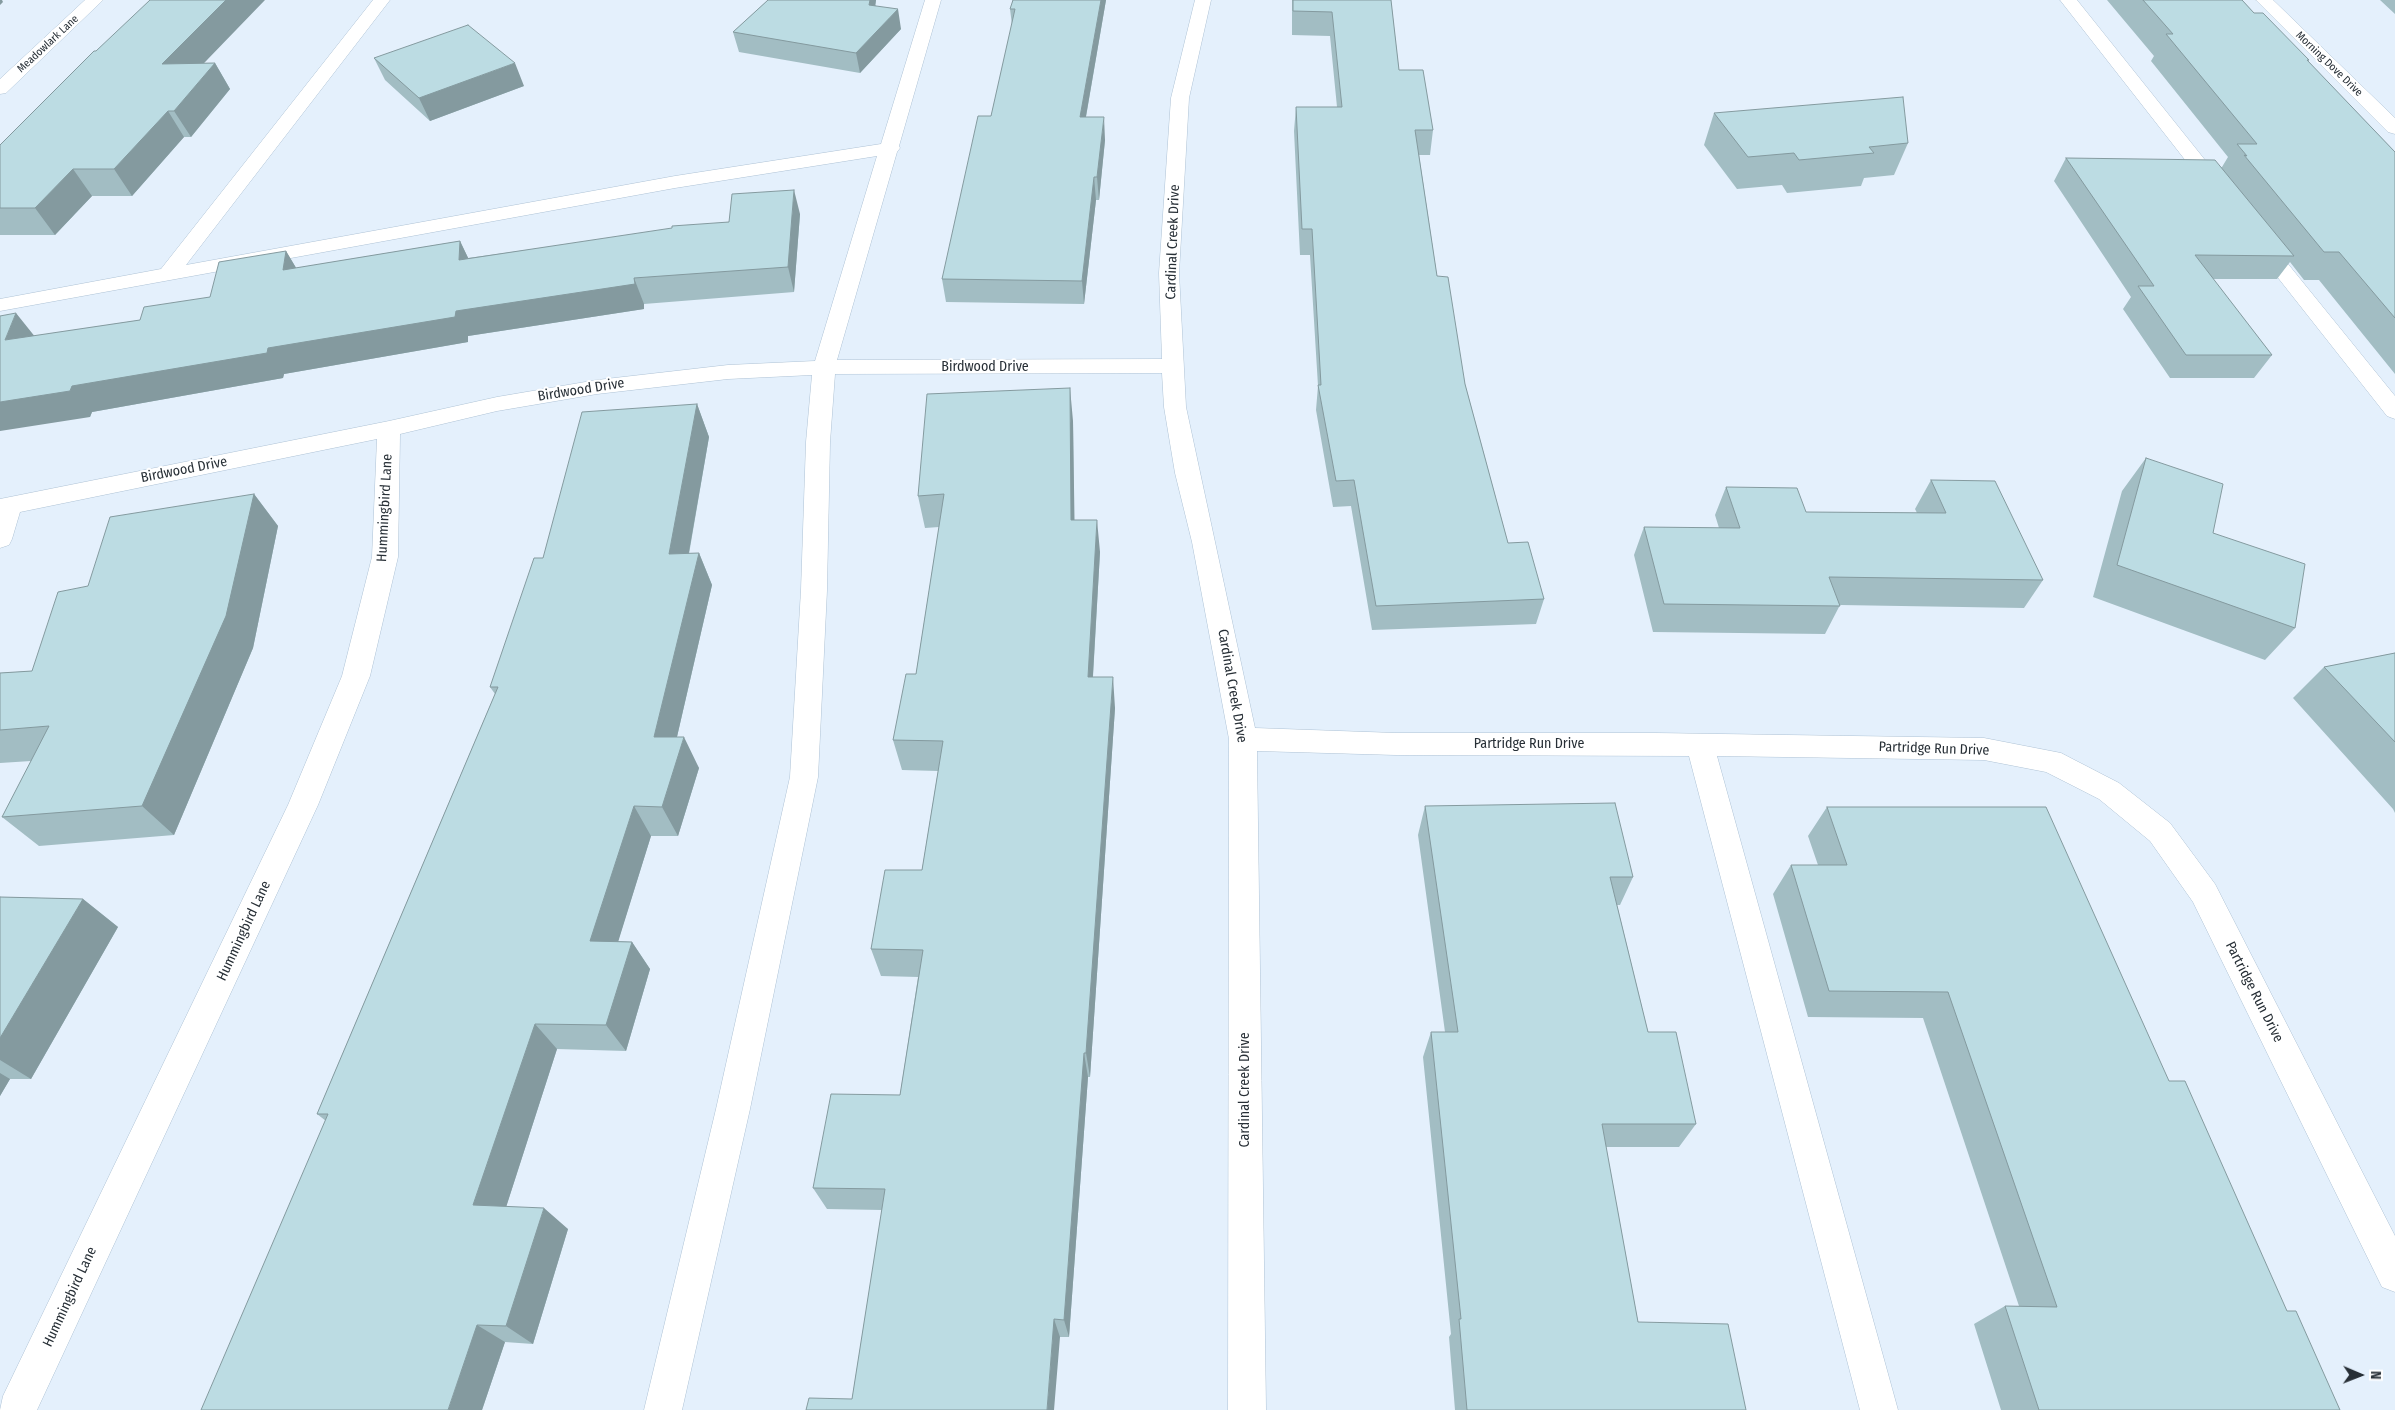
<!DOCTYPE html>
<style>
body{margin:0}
#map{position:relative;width:2395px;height:1410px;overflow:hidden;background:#e4f0fc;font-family:"Fira Sans Condensed",sans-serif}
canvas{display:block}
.north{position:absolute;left:2335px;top:1350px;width:50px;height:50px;-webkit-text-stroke:4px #fff;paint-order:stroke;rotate:91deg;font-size:14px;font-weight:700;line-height:20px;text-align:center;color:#272f36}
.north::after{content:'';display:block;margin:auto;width:18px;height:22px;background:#272f36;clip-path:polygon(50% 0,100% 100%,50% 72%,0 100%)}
</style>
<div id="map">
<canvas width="2395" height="1410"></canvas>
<div class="north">N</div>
</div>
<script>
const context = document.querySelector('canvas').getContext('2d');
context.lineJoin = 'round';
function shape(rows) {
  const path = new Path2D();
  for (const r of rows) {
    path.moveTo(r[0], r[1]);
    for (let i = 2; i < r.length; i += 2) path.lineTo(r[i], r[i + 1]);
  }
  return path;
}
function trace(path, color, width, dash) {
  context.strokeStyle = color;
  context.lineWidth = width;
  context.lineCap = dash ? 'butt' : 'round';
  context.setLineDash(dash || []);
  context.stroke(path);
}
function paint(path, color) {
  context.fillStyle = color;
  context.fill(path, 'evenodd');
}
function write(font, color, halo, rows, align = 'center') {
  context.font = font + ' "Fira Sans Condensed",sans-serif';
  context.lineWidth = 4;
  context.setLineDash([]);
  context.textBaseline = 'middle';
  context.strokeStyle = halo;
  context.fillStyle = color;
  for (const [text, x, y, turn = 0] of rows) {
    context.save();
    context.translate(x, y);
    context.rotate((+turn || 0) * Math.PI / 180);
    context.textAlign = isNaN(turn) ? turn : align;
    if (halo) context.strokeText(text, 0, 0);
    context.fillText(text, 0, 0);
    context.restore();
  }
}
const minor = shape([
 [85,0,103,0,6,93,0,94,0,79,85,0],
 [373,0,390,0,186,265,675,176,881,144,925,0,941,0,899,146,900,148,897,152,837,360,1162,359,1159,273,1171,98,1195,0,1211,0,1189,98,1179,273,1186,407,1255,728,1396,733,1656,733,1984,738,2061,753,2119,783,2170,823,2215,884,2395,1236,2395,1292,2382,1287,2193,902,2150,841,2099,799,2046,772,1984,760,1717,756,1898,1410,1860,1410,1689,756,1396,755,1257,751,1266,1410,1228,1410,1229,739,1192,542,1175,473,1164,407,1162,373,835,374,830,442,827,590,818,777,750,1109,682,1410,644,1410,716,1109,790,777,801,590,806,442,812,375,728,379,597,394,497,411,400,434,398,557,370,676,318,805,37,1410,0,1410,3,1396,288,805,342,676,372,557,377,439,20,512,12,539,9,545,0,548,0,499,389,421,497,397,597,380,728,365,815,361,877,156,675,188,0,311,0,299,161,269,373,0],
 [2060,0,2077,0,2225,185,2228,189,2225,193,2218,195,2211,193,2060,0],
 [2256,0,2273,0,2395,118,2395,134,2388,132,2256,0],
 [2260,236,2267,238,2395,396,2395,419,2387,416,2253,246,2250,242,2253,238,2260,236]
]);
trace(minor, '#aec2d5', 1);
paint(minor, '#fff');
paint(shape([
 [768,0,876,0,875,5,901,29,860,73,739,52,733,32],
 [1013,0,1106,0,1086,117,1105,140,1099,200,1096,200,1084,304,946,302,942,279,991,116,1012,25,1010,9],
 [1292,0,1391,0,1399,70,1433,130,1430,155,1419,155,1437,276,1465,384,1508,543,1544,599,1536,624,1372,630,1351,506,1333,507,1316,410,1318,386,1310,255,1300,255,1294,131,1296,107,1337,107,1330,36,1292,35],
 [2107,0,2242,0,2254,13,2309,60,2308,62,2395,152,2395,374,2319,280,2304,280,2290,262,2277,279,2213,279,2272,355,2254,378,2170,378,2123,309,2131,297,2054,181,2066,158,2222,167,2228,157,2151,61,2154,56],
 [2380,0,2395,0,2395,14],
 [96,51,204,63,215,63,230,89,191,137,184,137,132,196,92,196,55,235,0,235,0,145],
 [374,58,524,86,430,121,385,80],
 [1714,113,1908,143,1894,175,1864,178,1861,186,1787,193,1782,185,1737,189,1704,145],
 [800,214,794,292,644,304,644,309,468,336,468,342,284,374,283,378,92,412,90,417,34,336,140,320,210,297,286,251,296,268,460,241,468,258,729,222],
 [697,404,709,437,689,554,699,553,712,585,677,737,699,768,678,836,651,836,618,941,632,942,650,969,626,1051,557,1049,506,1207,568,1229,533,1344,505,1342,482,1410,326,1121,317,1114,495,694,490,687,543,558],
 [1073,421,1074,520,1100,552,1093,677,1115,708,1090,1077,1088,1077,1069,1337,1060,1337,852,1399,882,1210,827,1209,813,1188,900,1095,918,977,881,976,871,949,922,870,938,771,902,770,893,740,916,674,939,527,925,528,918,496],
 [2146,458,2213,533,2295,628,2265,660,2093,597,2122,491],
 [1931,480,2043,580,2024,608,1840,605,1825,634,1653,632,1634,555,1644,527,1719,528,1715,515,1726,487,1806,512,1917,513,1915,509],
 [254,494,278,526,253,648,174,835,39,846,2,817,31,761,0,763,0,673,32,671,88,586],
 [2395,653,2395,813,2393,809,2293,698,2324,667],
 [1425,806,1633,877,1620,905,1617,905,1648,1032,1696,1124,1679,1147,1606,1147,1638,1322,1746,1410,1455,1410,1449,1337,1451,1334,1423,1057,1431,1032,1445,1032,1418,835],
 [1827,807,2169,1081,2287,1311,2340,1410,2001,1410,1974,1324,2005,1306,2019,1306,1923,1018,1808,1017,1773,894,1791,865,1818,865,1808,836],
 [0,897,83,899,118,927,31,1079,10,1079,0,1096]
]), '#a2bdc3');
paint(shape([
 [0,0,2,0,3,2,0,5],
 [226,0,265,0,178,90,162,64],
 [870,0,876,0,873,25,869,5],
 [1101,0,1106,0,1082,139,1080,117],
 [898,9,901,29,860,73,856,53],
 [215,63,230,89,191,137,174,111],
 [515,63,524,86,430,121,419,98],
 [168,111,184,137,132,196,114,169],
 [1104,117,1105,140,1099,200,1097,177],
 [73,169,92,196,55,235,35,208],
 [1094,177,1096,200,1084,304,1082,281],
 [794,190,800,214,794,292,788,267],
 [460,241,472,266,459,260],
 [286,251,301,276,283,270],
 [634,278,644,304,644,309,468,336,468,342,284,374,283,378,92,412,90,417,0,431,0,402,72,386,456,311],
 [16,313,36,338,5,340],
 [1070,388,1073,421,1075,553,1071,520],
 [697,404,709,437,683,586,669,554],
 [254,494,278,526,253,648,174,835,142,806],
 [1097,520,1100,552,1091,708,1088,677],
 [699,553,712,585,670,767,654,737],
 [1113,677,1115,708,1090,1077,1086,1053],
 [684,737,699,768,678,836,662,807],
 [634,806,651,836,610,968,590,941],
 [83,899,118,927,31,1079,0,1060,0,1038],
 [632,942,650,969,626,1051,606,1025],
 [535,1024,557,1049,500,1226,473,1205],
 [1084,1053,1088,1077,1069,1337,1064,1320],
 [0,1073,10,1079,0,1096],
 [544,1208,568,1229,533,1344,506,1326],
 [1054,1319,1060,1337,1054,1410,1047,1410],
 [477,1325,505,1342,482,1410,448,1410]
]), '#849a9f');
const building = shape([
 [150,0,226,0,162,64,215,63,174,111,168,111,114,169,73,169,35,208,0,208,0,145,94,51,96,51,150,0],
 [768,0,870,0,869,5,898,9,856,53,733,32,768,0],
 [1013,0,1101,0,1080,117,1104,117,1097,177,1094,177,1082,281,942,279,978,116,991,116,1015,9,1010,9,1013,0],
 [1293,0,1391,0,1399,70,1423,70,1433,130,1415,130,1437,276,1448,277,1465,384,1508,543,1528,542,1544,599,1376,606,1354,480,1336,481,1318,385,1321,385,1312,229,1302,229,1296,107,1342,107,1332,12,1293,11,1293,0],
 [2143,0,2242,0,2254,13,2263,13,2309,60,2307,60,2395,152,2395,318,2339,252,2324,252,2244,155,2247,156,2237,144,2257,144,2166,34,2173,34,2143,0],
 [468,25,515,63,419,98,374,58,468,25],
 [1903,97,1908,143,1869,147,1874,153,1799,160,1794,153,1748,157,1714,113,1903,97],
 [2066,158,2215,160,2294,256,2195,255,2272,355,2186,355,2138,286,2154,286,2066,158],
 [794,190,788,267,634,278,635,284,456,311,455,317,268,348,267,353,72,386,70,391,0,402,0,316,16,313,5,340,140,320,144,307,210,297,219,262,286,251,283,270,460,241,459,260,672,228,672,226,729,222,732,194,794,190],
 [1070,388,1071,520,1097,520,1088,677,1113,677,1086,1053,1084,1053,1064,1320,1054,1319,1047,1410,806,1410,809,1398,852,1399,885,1189,813,1188,831,1094,900,1095,923,950,871,949,885,870,922,870,943,741,893,740,906,674,916,674,944,494,918,496,927,394,1070,388],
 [697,404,669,554,699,553,654,737,684,737,662,807,634,806,590,941,632,942,606,1025,535,1024,473,1205,544,1208,506,1326,477,1325,448,1410,201,1410,328,1114,317,1114,498,687,490,687,534,558,543,558,582,412,697,404],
 [2146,458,2223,484,2213,533,2305,564,2295,628,2117,565,2146,458],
 [1931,480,1995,481,2043,580,1829,577,1840,606,1664,604,1644,527,1740,528,1726,487,1797,488,1806,512,1946,513,1931,480],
 [254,494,226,616,142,806,2,817,49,726,0,730,0,673,32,671,58,592,88,586,110,517,254,494],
 [2395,653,2395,742,2324,667,2395,653],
 [1615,803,1633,877,1610,877,1648,1032,1676,1032,1696,1124,1602,1124,1638,1322,1728,1324,1746,1410,1467,1410,1459,1319,1461,1319,1431,1032,1458,1032,1425,806,1615,803],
 [1827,807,2046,807,2169,1081,2185,1081,2287,1311,2296,1311,2340,1410,2039,1410,2005,1306,2057,1307,1948,992,1829,991,1791,865,1847,865,1827,807],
 [0,897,83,899,0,1038,0,897]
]);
paint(building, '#bcdce3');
trace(building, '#849a9f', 1);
write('11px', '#272f36', '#fff', [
 ["Meadowlark Lane",48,44,-43],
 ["Morning Dove Drive",2329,64,44]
]);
write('14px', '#272f36', '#fff', [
 ["Cardinal Creek Drive",1173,242,-88],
 ["Birdwood Drive",985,367],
 ["Birdwood Drive",581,390,-9],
 ["Birdwood Drive",184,470,-11],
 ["Hummingbird Lane",385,508,-87],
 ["Cardinal Creek Drive",1232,686,80],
 ["Partridge Run Drive",1529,744],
 ["Partridge Run Drive",1934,749,2],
 ["Hummingbird Lane",244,931,-65],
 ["Partridge Run Drive",2254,992,63],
 ["Cardinal Creek Drive",1245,1090,-90],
 ["Hummingbird Lane",70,1297,-65]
]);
</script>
